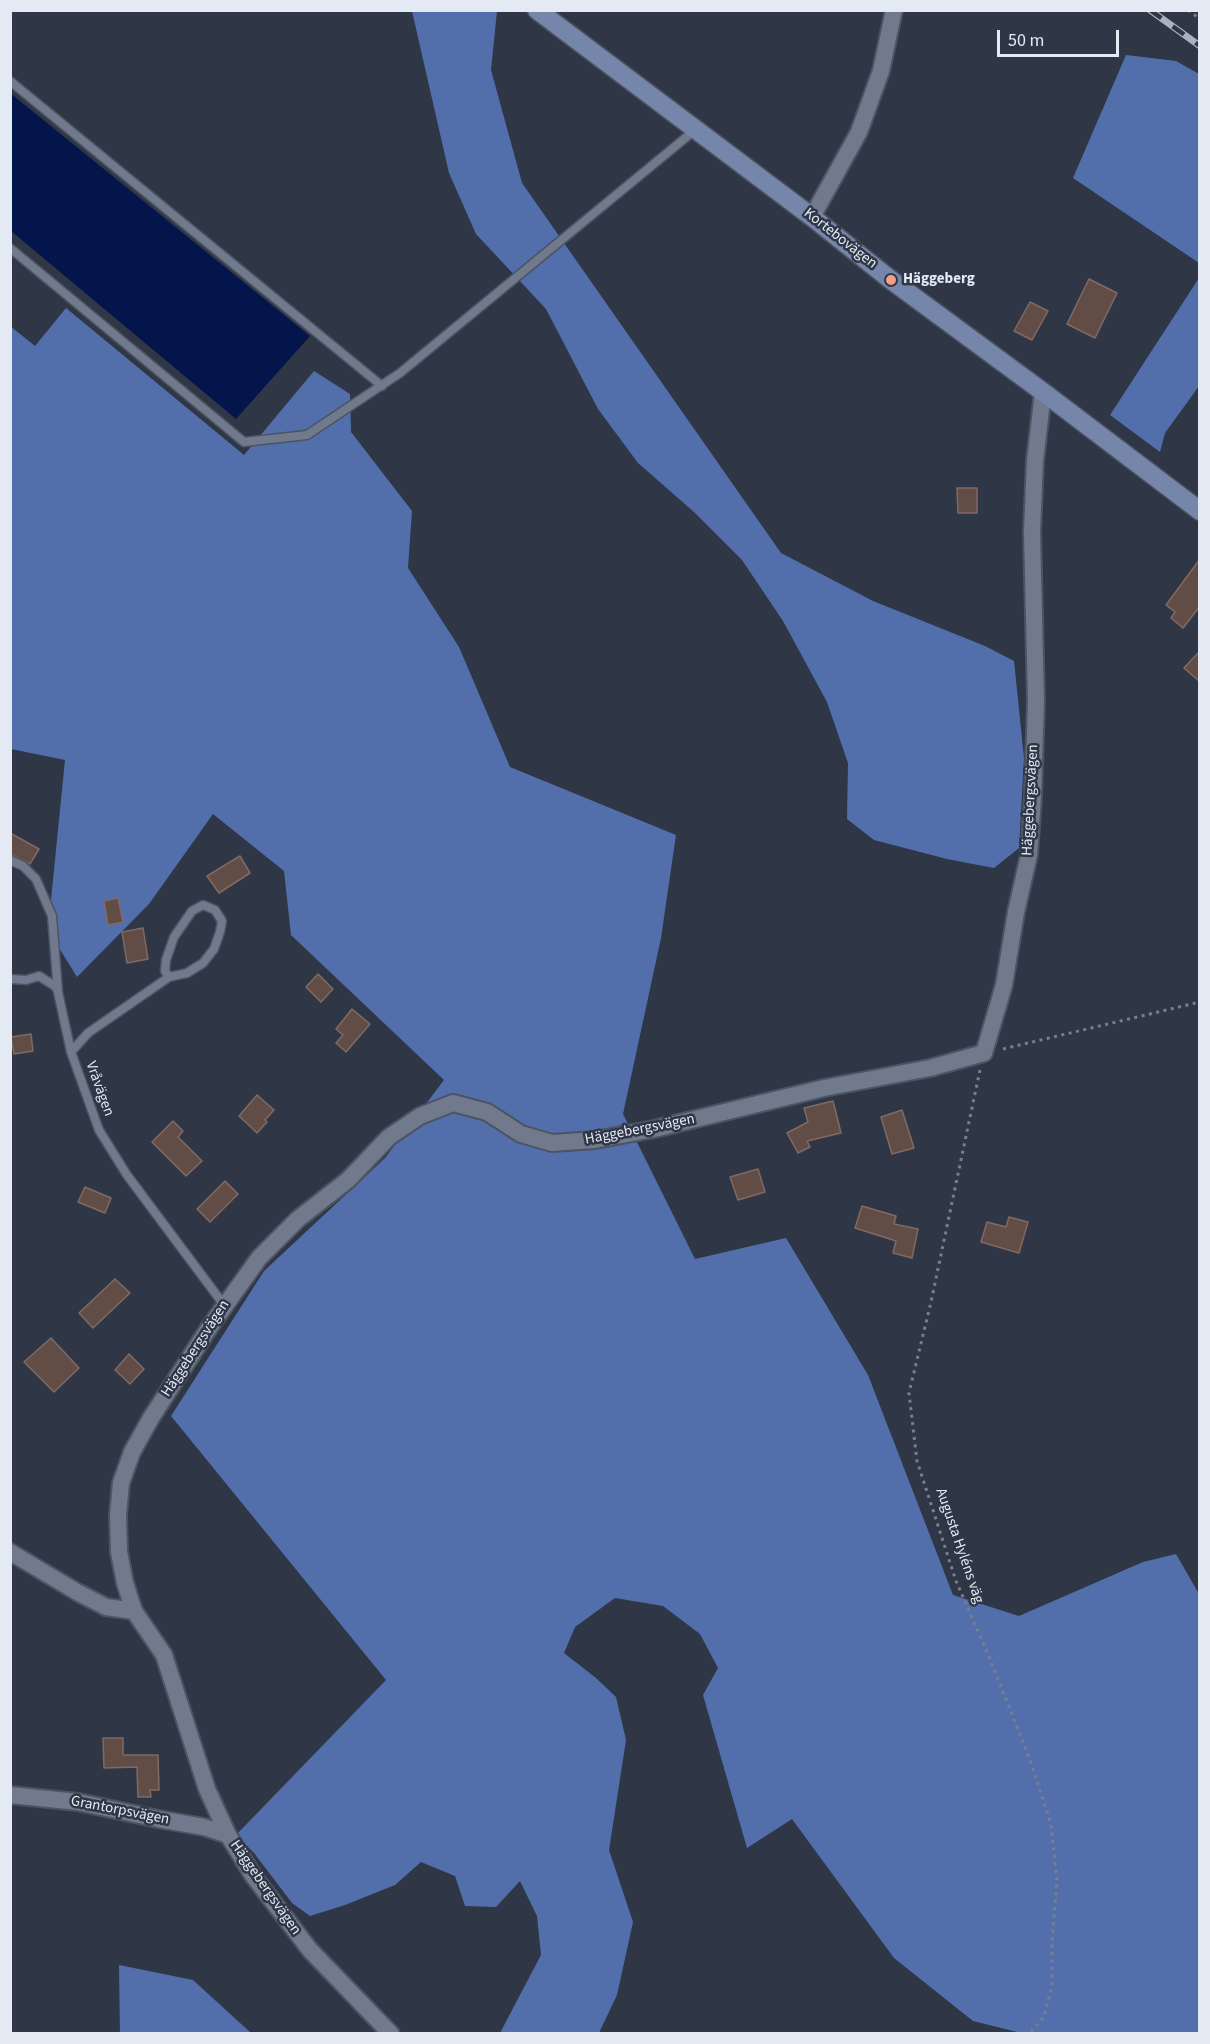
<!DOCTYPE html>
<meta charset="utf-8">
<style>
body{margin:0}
#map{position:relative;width:1210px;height:2044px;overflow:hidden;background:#2f3747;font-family:"Source Sans 3",sans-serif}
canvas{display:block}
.frame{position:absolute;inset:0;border:12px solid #e4eaf4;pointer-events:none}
.scale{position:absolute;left:997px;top:30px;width:122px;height:27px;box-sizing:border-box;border:3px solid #e4eaf4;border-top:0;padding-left:8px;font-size:18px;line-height:21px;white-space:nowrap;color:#e4eaf4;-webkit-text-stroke:4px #2f3747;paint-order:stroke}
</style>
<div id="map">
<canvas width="1210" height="2044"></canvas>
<div class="frame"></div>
<div class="scale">50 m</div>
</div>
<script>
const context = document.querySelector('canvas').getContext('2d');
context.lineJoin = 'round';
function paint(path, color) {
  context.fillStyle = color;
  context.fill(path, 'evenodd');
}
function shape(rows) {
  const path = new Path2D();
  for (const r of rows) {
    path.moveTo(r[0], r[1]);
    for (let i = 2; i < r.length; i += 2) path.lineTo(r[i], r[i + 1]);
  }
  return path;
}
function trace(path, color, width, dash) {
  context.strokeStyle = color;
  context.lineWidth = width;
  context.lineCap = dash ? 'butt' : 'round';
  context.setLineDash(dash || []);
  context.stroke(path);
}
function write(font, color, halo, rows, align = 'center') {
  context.font = font + ' "Source Sans 3",sans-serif';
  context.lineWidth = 5;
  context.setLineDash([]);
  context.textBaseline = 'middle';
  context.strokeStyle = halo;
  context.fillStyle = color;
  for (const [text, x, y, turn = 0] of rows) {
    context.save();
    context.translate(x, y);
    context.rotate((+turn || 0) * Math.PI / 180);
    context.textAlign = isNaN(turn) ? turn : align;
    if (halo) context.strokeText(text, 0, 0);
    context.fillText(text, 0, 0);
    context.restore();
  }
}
paint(shape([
 [412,11,497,11,491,70,522,183,781,553,873,601,985,646,1014,661,1024,758,1019,848,994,868,947,859,874,840,847,819,848,763,827,702,783,621,742,560,694,512,638,463,598,409,546,309,476,234,449,173],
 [1126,55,1176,61,1199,74,1199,263,1073,178],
 [1199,278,1199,386,1165,433,1160,452,1110,415],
 [66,308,244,455,314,371,350,394,351,432,412,511,408,568,459,647,510,767,676,835,661,938,623,1114,695,1259,786,1238,868,1375,953,1595,1019,1616,1143,1562,1176,1554,1199,1594,1199,2033,1025,2034,973,2021,894,1958,792,1819,747,1848,703,1695,718,1668,700,1634,663,1606,615,1598,575,1627,564,1653,596,1678,616,1697,626,1740,609,1850,633,1922,617,1995,599,2033,500,2033,541,1955,537,1916,520,1881,496,1907,465,1906,455,1876,421,1862,395,1885,345,1905,310,1916,292,1903,254,1853,236,1835,386,1680,171,1416,264,1271,385,1158,444,1080,291,935,284,871,213,814,149,904,77,977,48,930,65,760,11,749,10,326,35,346],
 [119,1965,193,1980,251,2033,120,2033]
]), '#526fac');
paint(shape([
 [10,93,310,336,236,419,11,231]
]), '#03154a');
const building = shape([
 [1089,279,1117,293,1095,338,1067,324,1089,279],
 [1030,302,1048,311,1032,340,1014,331,1030,302],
 [957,488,977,488,977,513,958,513,957,488],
 [1200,559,1200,606,1183,628,1171,618,1175,612,1166,605,1200,559],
 [1200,651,1200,682,1184,668,1200,651],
 [10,833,39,849,30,864,10,854,10,833],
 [240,856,250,873,219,893,207,876,240,856],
 [118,898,123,922,108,925,104,901,118,898],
 [143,928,148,959,127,963,122,932,143,928],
 [318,974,333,989,321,1002,306,987,318,974],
 [352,1009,370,1024,346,1052,336,1043,343,1035,336,1029,352,1009],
 [31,1034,33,1051,14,1054,11,1037,31,1034],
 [257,1095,274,1110,265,1120,267,1122,257,1133,239,1116,257,1095],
 [833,1101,841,1133,807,1141,810,1147,798,1153,787,1133,808,1122,804,1108,833,1101],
 [902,1110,914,1148,892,1154,881,1117,902,1110],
 [173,1121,183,1131,178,1137,202,1161,186,1176,152,1142,173,1121],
 [758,1169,765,1192,738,1200,730,1177,758,1169],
 [225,1181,238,1194,210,1222,197,1209,225,1181],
 [85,1187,111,1198,105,1213,78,1202,85,1187],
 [862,1206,896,1216,894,1224,918,1229,912,1258,893,1253,896,1241,855,1228,862,1206],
 [1009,1217,1028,1222,1019,1253,981,1242,987,1222,1006,1227,1009,1217],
 [115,1279,130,1293,93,1328,79,1313,115,1279],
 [51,1338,79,1368,54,1392,24,1362,51,1338],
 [129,1354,144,1369,130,1384,115,1370,129,1354],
 [103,1738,123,1738,123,1755,158,1755,159,1790,150,1790,151,1797,138,1797,137,1767,104,1768,103,1738]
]);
paint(building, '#624d46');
trace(building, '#806a63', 1.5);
const lane = shape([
 [10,81,382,386],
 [10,248,244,442,307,435,400,373,695,130],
 [10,860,23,866,36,879,52,916,58,992,71,1052,99,1130,127,1175,224,1305],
 [10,979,26,980,39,976,55,986,58,991],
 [71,1052,88,1033,169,977,187,973,203,963,214,949,220,932,222,921,215,910,203,905,192,911,174,937,166,960,165,971,169,977]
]);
const street = shape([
 [812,217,859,132,881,71,894,10],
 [10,1552,77,1592,106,1607,134,1611],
 [10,1795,78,1802,158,1819,204,1827,228,1835],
 [391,2034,310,1950,254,1877,228,1835,207,1789,164,1655,134,1611,125,1583,119,1552,118,1515,121,1483,132,1452,151,1418,209,1328,259,1258,298,1219,348,1180,389,1137,420,1116,453,1103,487,1112,521,1134,552,1143,595,1140,654,1129,824,1088,930,1068,984,1053,1004,985,1016,912,1029,855,1033,797,1036,701,1032,532,1035,461,1043,392]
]);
const secondary = shape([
 [537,10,812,217,891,280,1043,392,1200,511]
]);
trace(lane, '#4c5361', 11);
trace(street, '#4c5361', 20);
trace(secondary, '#4c5361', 21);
trace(shape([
 [1188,10,1200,19],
 [1003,1049,1200,1002],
 [980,1070,931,1302,909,1393,917,1461,956,1581,988,1654,1029,1757,1051,1824,1057,1881,1052,1944,1052,1986,1044,2017,1029,2034]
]), '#787f8d', 3, [3, 4.5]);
trace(lane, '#717a8d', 8);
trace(street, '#717a8d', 16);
trace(secondary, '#7686aa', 18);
const rail = shape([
 [1150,10,1200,46]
]);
trace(rail, '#abb1bd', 7);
trace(rail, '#2f3747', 4.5, [14]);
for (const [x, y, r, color] of [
 [891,280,6,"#f3a082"]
]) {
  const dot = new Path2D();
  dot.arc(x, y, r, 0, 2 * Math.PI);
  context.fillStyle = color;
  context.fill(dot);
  trace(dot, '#2f3747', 2);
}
write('15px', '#e4eaf4', '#2f3747', [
 ["Kortebovägen",840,239,38],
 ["Häggebergsvägen",1031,800,-87],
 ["Vråvägen",99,1089,70],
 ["Häggebergsvägen",640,1130,-11],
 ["Häggebergsvägen",196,1349,-57],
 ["Augusta Hyléns väg",959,1546,71],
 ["Grantorpsvägen",120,1811,11],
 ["Häggebergsvägen",265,1888,55]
]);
write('bold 15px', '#e4eaf4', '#2f3747', [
 ["Häggeberg",903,280]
], 'left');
</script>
